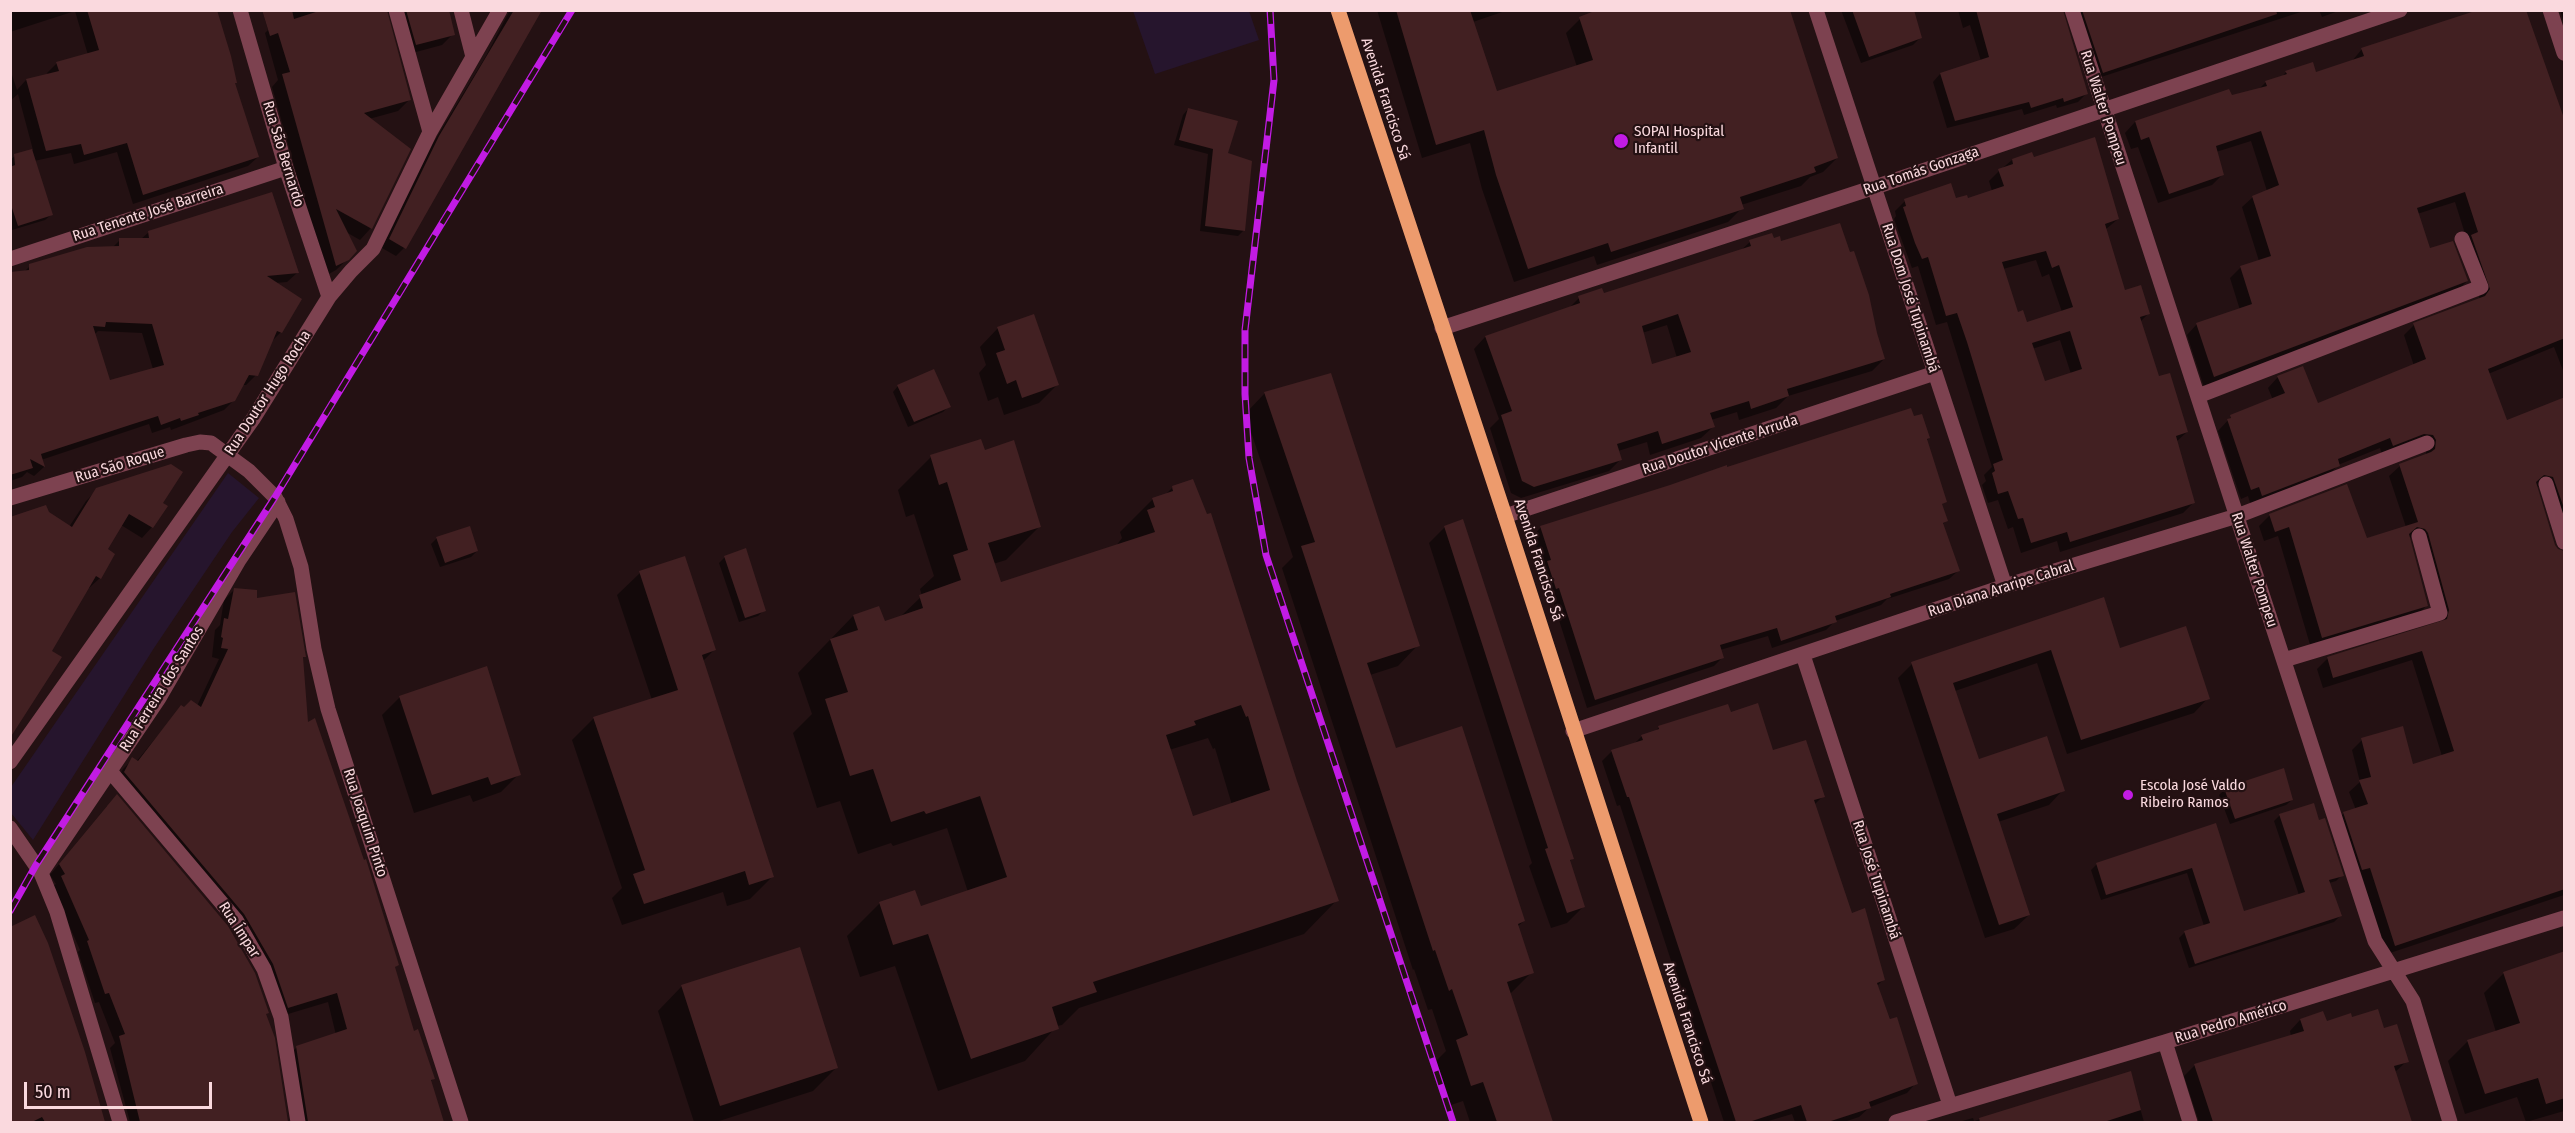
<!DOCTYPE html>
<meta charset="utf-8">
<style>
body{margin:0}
#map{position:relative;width:2575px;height:1133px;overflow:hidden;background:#241113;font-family:"Fira Sans Condensed",sans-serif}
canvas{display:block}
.frame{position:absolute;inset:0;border:12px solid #fad9de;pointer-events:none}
.scale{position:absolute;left:24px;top:1082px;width:188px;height:27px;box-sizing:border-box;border:3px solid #fad9de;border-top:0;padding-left:8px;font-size:18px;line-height:21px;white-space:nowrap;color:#fad9de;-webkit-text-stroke:4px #241113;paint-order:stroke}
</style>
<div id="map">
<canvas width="2575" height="1133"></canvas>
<div class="frame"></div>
<div class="scale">50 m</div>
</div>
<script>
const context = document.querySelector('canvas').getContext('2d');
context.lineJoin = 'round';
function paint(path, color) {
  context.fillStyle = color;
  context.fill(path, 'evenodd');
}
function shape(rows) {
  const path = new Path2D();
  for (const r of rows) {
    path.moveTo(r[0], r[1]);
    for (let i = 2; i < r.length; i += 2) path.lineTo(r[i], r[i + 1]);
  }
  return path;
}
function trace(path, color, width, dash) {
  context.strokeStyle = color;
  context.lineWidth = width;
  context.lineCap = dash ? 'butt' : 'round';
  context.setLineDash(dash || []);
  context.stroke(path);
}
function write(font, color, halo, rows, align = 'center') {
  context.font = font + ' "Fira Sans Condensed",sans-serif';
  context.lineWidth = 4.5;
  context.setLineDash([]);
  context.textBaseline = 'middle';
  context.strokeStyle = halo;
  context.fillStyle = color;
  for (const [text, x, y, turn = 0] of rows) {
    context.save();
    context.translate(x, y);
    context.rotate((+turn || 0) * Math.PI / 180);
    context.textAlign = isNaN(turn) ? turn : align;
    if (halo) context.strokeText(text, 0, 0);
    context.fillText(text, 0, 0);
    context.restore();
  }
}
paint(shape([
 [1133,11,1249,11,1259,40,1155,74],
 [228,473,259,498,232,532,154,648,33,840,11,813,11,787]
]), '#26152d');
paint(shape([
 [10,10,215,10,234,84,258,157,248,166,133,204,117,152,74,164,71,153,34,161,51,215,45,220,12,230,10,160,15,156,33,150,18,94,10,101,10,69,17,90,26,80,48,75,47,73,57,63,88,55,75,11,10,32],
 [262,10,448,10,453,34,442,45,405,55,392,14,387,12,409,100,398,111,369,119,409,150,370,229,360,240,346,232,356,251,336,270,325,276,272,87,278,80,265,33,268,30],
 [510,10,540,10,404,248,396,256,382,248,432,145,486,56],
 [1377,10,1508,10,1473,22,1496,93,1577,67,1566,33,1580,19,1837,158,1823,172,1810,177,1801,186,1741,205,1742,208,1728,222,1597,265,1594,256,1514,282,1482,189,1470,143,1422,158],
 [1841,10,1912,10,1921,37,1913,45,1861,63],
 [1958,10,2061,10,2086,94,2078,102,2057,108,2056,105,2024,115,2022,109,1947,128,1933,82,1940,74,1981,61,1970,25,1963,28],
 [2070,10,2307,10,2095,79],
 [2319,10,2341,10,2322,17],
 [2560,10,2564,10,2564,23],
 [2362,49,2564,126,2564,373,2554,347,2488,374,2506,422,2564,398,2564,895,2384,955,2333,824,2344,813,2356,810,2349,792,2360,782,2352,750,2362,740,2412,765,2442,756,2412,660,2323,688,2317,669,2328,658,2439,622,2418,544,2415,539,2409,537,2426,606,2416,617,2311,648,2278,536,2264,541,2259,526,2269,516,2346,486,2366,539,2406,527,2389,476,2400,466,2426,456,2426,451,2382,455,2380,448,2338,465,2328,476,2251,506,2248,496,2241,499,2218,431,2231,417,2273,400,2268,388,2278,377,2318,405,2414,366,2404,335,2414,325,2480,299,2461,247,2467,240,2455,202,2417,214,2429,250,2467,281,2456,292,2204,387,2187,335,2197,324,2240,310,2230,278,2241,267,2259,261,2242,207,2253,197,2267,191,2251,141,2216,152,2222,175,2212,185,2158,203,2138,147,2131,149,2125,133,2135,122,2258,90,2266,82,2281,78,2286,72,2315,74,2352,61],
 [2535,485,2545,491,2563,555,2554,546],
 [1188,109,1226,154,1244,230,1238,236,1200,231,1208,154,1174,145,1183,115],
 [2033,159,2118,219,2105,230,2124,292,2149,313,2140,322,2158,378,2187,432,2176,442,2193,503,2183,513,2060,552,2057,541,2021,553,2013,527,2008,529,1998,500,1988,503,1982,485,1986,481,1984,475,1992,467,1947,322,1936,325,1918,266,1912,268,1894,219,1896,216,1895,211,1905,201,1967,199,1992,191,1989,181,1999,171,2012,160],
 [2036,260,2042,277,2049,274,2062,312,2026,324,2017,314,2003,269],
 [2060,340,2071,374,2044,382,2032,349],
 [149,232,297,273,287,282,275,283,281,332,271,342,256,375,246,385,242,385,234,400,224,410,171,430,170,427,152,433,149,424,41,460,44,467,34,476,27,472,22,477,10,481,10,274,24,272,30,266,112,248,120,240,141,239],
 [98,331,142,333,153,369,109,382,94,335],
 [1773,240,1780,243,1875,333,1884,359,1872,371,1788,396,1776,408,1739,420,1737,412,1711,420,1713,427,1701,438,1650,455,1647,442,1618,451,1621,459,1609,471,1521,498,1511,493,1490,428,1499,419,1474,349,1485,337,1568,309,1579,298,1603,295,1740,251,1750,242],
 [1667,325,1677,358,1651,366,1642,333],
 [998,328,1057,385,1039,403,1004,415,998,397,988,401,979,373,986,365,980,347],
 [898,386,949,406,943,412,908,427,893,392],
 [1265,393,1418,645,1398,666,1370,675,1395,750,1524,921,1517,927,1532,972,1510,994,1552,1122,1470,1122,1463,1101,1451,1105,1436,1061,1446,1051,1432,1009,1428,1010,1414,969,1413,970,1282,568,1293,557,1245,414],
 [1929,438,1926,441,1945,501,1941,505,1946,521,1942,525,1958,571,1949,579,1887,599,1881,605,1835,621,1826,630,1772,648,1768,636,1720,650,1722,658,1714,666,1587,708,1551,595,1548,596,1540,570,1543,567,1533,536,1541,527,1726,469],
 [984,452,1039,527,1006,560,993,564,1000,584,1116,546,1122,538,1120,532,1153,499,1165,495,1172,488,1296,781,1337,900,1304,934,1079,1008,1062,1025,1057,1026,1025,1061,938,1091,895,966,860,977,847,936,880,903,920,908,968,892,947,828,893,846,891,843,858,854,840,801,817,808,793,733,812,714,798,673,853,616,878,607,884,623,899,618,922,596,920,589,934,576,914,514,906,517,898,490,931,457],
 [1208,738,1213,749,1215,748,1232,805,1192,818,1169,750],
 [97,490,161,503,152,527,142,538,121,525,106,550,100,578,89,588,88,587,50,652,48,513,69,527,86,501],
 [1445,527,1573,858,1569,862,1583,907,1567,923,1551,928,1529,866,1532,863,1429,543],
 [437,538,477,551,471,557,440,567,431,544],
 [725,557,764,610,758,616,739,622,719,563],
 [640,573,714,650,703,661,772,877,750,899,727,906,723,892,622,925,612,898,622,888,572,740,594,718,652,700,617,595],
 [234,590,255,600,304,656,302,659,307,724,397,965,394,968,413,1033,434,1078,430,1082,444,1122,295,1122,286,1058,296,1048,336,1035,328,1002,278,1017,263,975,234,924,115,783,123,769,133,759,136,762,181,707,184,709,197,706,219,659,212,657,215,630,220,625,224,600],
 [2103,599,2119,650,2208,698,2194,713,2067,754,2037,663,1955,691,1978,761,2063,790,2049,805,1998,822,2029,915,2014,929,1985,938,1898,678,1912,664],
 [486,668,519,774,501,792,473,802,470,795,414,813,382,715,400,697],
 [1730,714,1823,796,1814,805,1851,915,1883,980,1877,986,1916,1083,1907,1093,1870,1107,1859,1117,1844,1122,1795,1122,1792,1114,1765,1122,1724,1122,1620,805,1617,806,1602,761,1612,751,1634,744,1642,736,1654,733,1659,727],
 [2225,789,2292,800,2286,805,2230,824,2219,795],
 [107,806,265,1015,273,1039,287,1122,130,1122,110,1048,115,1043,99,1002,95,1003,78,952,80,950,52,887,56,884,50,875],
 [2280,815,2342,875,2336,881,2329,883,2340,916,2334,922,2189,968,2179,938,2185,932,2204,926,2187,873,2101,900,2091,870,2097,864,2215,825,2243,912,2299,895,2274,821],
 [10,928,83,1053,104,1122,10,1122],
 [2564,958,2564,1111,2526,1122,2517,1097,2465,1114,2448,1061,2468,1041,2496,1032,2484,993,2504,973],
 [682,986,837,1067,813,1091,716,1122,694,1122,658,1011],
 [2351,1018,2383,1029,2407,1061,2394,1073,2410,1122,2199,1122,2184,1076,2195,1065,2291,1036,2290,1031,2300,1020,2326,1023],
 [2130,1073,2144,1122,1959,1122,1973,1118,1974,1121]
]), '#0007');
paint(shape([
 [87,10,217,10,231,56,237,83,235,83,259,157,143,195,127,143,84,155,81,144,46,151,26,79,59,71,56,62,99,50],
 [262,10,292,10,294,19,322,10,387,10,411,100,364,113,411,149,372,229,336,209,357,251,349,260,336,266,282,74,290,72,278,33,270,36],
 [406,10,449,10,455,35,416,45],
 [514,10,542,10,406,249,389,239,439,136],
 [1396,10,1470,10,1497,91,1593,60,1579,17,1597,10,1790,10,1838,158,1814,167,1816,172,1740,197,1744,209,1611,252,1608,243,1528,269,1496,175,1484,130,1436,145],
 [1852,10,1914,10,1922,38,1869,57],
 [1976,10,2063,10,2088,94,2064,102,2063,98,2031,108,2029,102,1955,121,1940,73,1989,57],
 [2082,10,2276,10,2277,14,2103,73],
 [2478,10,2526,10,2565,121,2565,338,2488,369,2507,420,2565,397,2565,511,2553,477,2544,475,2536,482,2555,545,2558,549,2565,551,2565,889,2395,946,2370,868,2362,870,2343,812,2368,804,2359,780,2371,777,2361,738,2403,726,2413,764,2454,751,2422,651,2333,678,2327,657,2447,619,2449,610,2428,533,2425,529,2417,527,2409,534,2428,606,2322,638,2289,527,2275,532,2269,514,2347,484,2367,538,2418,522,2399,464,2431,452,2435,449,2436,440,2433,435,2424,434,2393,446,2390,438,2338,459,2340,466,2262,496,2259,487,2251,490,2227,419,2231,418,2230,415,2285,393,2277,376,2303,366,2318,403,2426,359,2413,323,2485,296,2490,289,2471,235,2478,232,2465,192,2417,208,2430,248,2453,241,2468,281,2214,377,2196,323,2252,304,2240,266,2271,256,2252,196,2279,185,2261,131,2216,146,2224,175,2169,194,2149,137,2141,140,2135,121,2229,89,2232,95,2267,86,2265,81,2287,74,2285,71,2313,62,2316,72,2364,56,2361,48],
 [1188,108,1238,121,1228,153,1252,161,1245,231,1205,226,1213,149,1179,140],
 [2095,137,2119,219,2105,224,2125,290,2141,285,2150,314,2140,317,2159,376,2170,373,2188,432,2176,436,2195,503,2070,542,2067,532,2031,543,2023,518,2018,519,2008,491,1998,494,1992,473,1995,471,1993,464,2003,460,1967,342,1957,313,1946,316,1928,257,1922,259,1915,243,1903,207,1906,206,1904,199,1951,183,1956,198,1967,195,1968,198,2004,186,1998,169,2013,164,2012,159,2032,152,2034,157],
 [2046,251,2052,268,2059,265,2073,307,2027,322,2023,310,2018,312,2002,262],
 [2070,331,2082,369,2045,381,2032,343],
 [32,149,53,215,18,226,10,202,10,167,15,165,14,154],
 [272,192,299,273,267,276,302,299,282,333,277,331,258,376,249,375,235,401,198,413,199,415,181,421,180,418,161,425,158,416,133,424,41,454,45,467,30,459,33,468,10,475,10,272,29,270,29,264,87,247,119,246,119,238,149,238,148,231],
 [106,322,152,324,164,365,110,380,93,326,105,327],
 [1840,223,1850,252,1854,251,1869,295,1877,333,1885,359,1787,389,1789,396,1751,409,1749,401,1710,413,1715,427,1662,444,1658,431,1617,444,1622,460,1534,487,1522,481,1501,415,1512,411,1485,336,1580,303,1578,296,1602,288,1604,293,1751,246,1749,240,1772,233,1774,238,1780,236,1781,241],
 [1678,314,1691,352,1652,364,1642,326],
 [1034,314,1059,385,1022,398,1016,380,1007,384,996,353,1005,350,997,327],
 [934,369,951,407,914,422,897,385],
 [1331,373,1420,646,1367,663,1396,748,1462,726,1525,921,1518,924,1534,973,1507,982,1553,1122,1497,1122,1483,1082,1471,1086,1456,1040,1468,1035,1452,989,1449,991,1435,950,1433,951,1301,546,1315,542,1264,392],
 [1911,408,1914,416,1922,414,1930,438,1927,439,1947,502,1942,504,1948,521,1943,523,1960,571,1890,594,1891,597,1835,616,1837,622,1781,641,1777,628,1720,645,1724,658,1595,700,1559,588,1556,589,1547,561,1551,560,1540,526,1670,485,1727,465,1727,467],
 [981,439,985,450,1014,440,1041,527,988,543,1001,582,1155,532,1147,510,1155,507,1152,498,1173,491,1172,486,1193,479,1207,514,1211,513,1297,781,1339,901,1093,982,1097,992,1052,1007,1059,1029,971,1059,928,934,893,945,879,902,915,890,921,906,1007,877,980,796,926,814,924,811,891,822,873,769,850,776,825,699,848,692,830,639,858,630,853,615,879,606,885,621,923,608,919,595,961,580,953,555,968,550,947,482,939,485,930,455],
 [1241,705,1246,717,1248,716,1270,790,1193,816,1166,735,1196,725,1194,721],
 [171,464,183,472,163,503,168,506,153,528,129,514,108,549,115,554,101,579,96,576,52,651,62,657,10,738,10,517,46,505,49,512,72,527,96,488],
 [1463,519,1574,859,1570,860,1585,907,1567,913,1545,849,1548,848,1444,526],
 [470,526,478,551,445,563,436,537],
 [746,548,766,611,745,618,724,556],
 [685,556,716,650,702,655,774,877,749,885,745,871,644,904,633,874,645,870,593,717,678,690,639,571],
 [234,588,257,590,257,598,295,592,306,657,303,657,308,722,315,718,364,860,366,859,399,965,395,967,414,1031,418,1029,435,1079,431,1080,444,1122,308,1122,296,1046,347,1029,337,993,288,1008,273,964,244,914,124,772,132,757,138,761,181,705,184,707,191,700,201,707,228,649,221,648,223,638,221,637,224,618,228,619],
 [2104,597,2120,648,2186,626,2210,699,2081,740,2051,650,1953,683,1979,759,2047,736,2065,791,1997,814,2030,915,1999,925,1911,662],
 [487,666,521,775,491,785,488,777,432,795,399,696],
 [1758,703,1773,750,1806,740,1825,797,1814,800,1852,913,1865,908,1885,980,1877,983,1890,1019,1897,1017,1918,1084,1869,1102,1871,1108,1828,1122,1807,1122,1801,1105,1749,1122,1736,1122,1629,797,1627,797,1611,750,1643,740,1641,735,1659,729,1658,726,1728,704,1731,712],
 [2284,768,2293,800,2235,819,2224,788],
 [117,794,228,926,255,973,269,1013,266,1014,275,1038,288,1122,140,1122,119,1036,125,1034,109,993,105,994,87,941,89,940,61,876,65,874,59,864],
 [2314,803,2319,820,2325,818,2344,876,2329,880,2342,916,2195,964,2184,931,2210,923,2192,868,2106,895,2096,863,2216,823,2244,911,2305,892,2279,814],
 [35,915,48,943,85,1052,105,1122,45,1122,42,1117,32,1122,10,1122,10,927],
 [800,947,838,1068,720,1106,681,985],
 [2565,951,2565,1098,2546,1104,2538,1078,2485,1094,2467,1040,2520,1023,2503,972],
 [2378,1009,2384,1028,2397,1024,2409,1062,2394,1066,2412,1122,2213,1122,2194,1064,2304,1031,2300,1019,2323,1011,2327,1021,2351,1013,2352,1017],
 [2131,1071,2141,1110,2104,1122,1980,1122,1979,1118]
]), '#422022');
trace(shape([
 [240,10,286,168,329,297],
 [396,10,430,132],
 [461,10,473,57],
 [1816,10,2005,586],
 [2072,10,2375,941,2413,1001,2450,1122],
 [2550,10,2564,53],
 [10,259,286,168],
 [1442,328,1875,187,2400,10],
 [2198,396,2481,287,2462,239],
 [2546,484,2564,542],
 [10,498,186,445,200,442,211,443,249,471,275,497,286,519,301,567,314,649,328,709,461,1122],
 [1505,516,1935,373],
 [1803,655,1950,1105],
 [2284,660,2440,613,2419,536],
 [1573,731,2005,586,2237,516,2427,443],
 [10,762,253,419,329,297,351,271,373,249,430,132,500,10],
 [110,771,236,920,264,969,281,1017,298,1122],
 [10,828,41,873,57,912,120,1122],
 [41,873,159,698,239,560,278,502],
 [2165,1042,2190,1122],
 [1896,1122,2165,1042,2564,918]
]), '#7d4250', 15);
trace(shape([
 [1338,10,1505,516,1701,1122]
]), '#ed9b6d', 15);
const rail = shape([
 [1270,10,1274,80,1245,330,1245,394,1249,458,1266,555,1453,1122],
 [10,911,36,865,275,497,572,10]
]);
trace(rail, '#c21be4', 7);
trace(rail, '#241113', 4.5, [14]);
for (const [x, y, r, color] of [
 [1621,141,8,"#c21be4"],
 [2128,795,6,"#c21be4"]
]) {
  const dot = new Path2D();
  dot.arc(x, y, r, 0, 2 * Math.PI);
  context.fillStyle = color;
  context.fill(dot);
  trace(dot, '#241113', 2);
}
write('15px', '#fad9de', '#241113', [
 ["Avenida Francisco Sá",1385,99,72],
 ["Rua Walter Pompeu",2103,108,72],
 ["Rua São Bernardo",283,154,73],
 ["Rua Tomás Gonzaga",1921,171,-19],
 ["Rua Tenente José Barreira",148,213,-18],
 ["Rua Dom José Tupinambá",1910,298,72],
 ["Rua Doutor Hugo Rocha",268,393,-57],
 ["Rua Doutor Vicente Arruda",1720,445,-18],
 ["Rua São Roque",120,465,-17],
 ["Avenida Francisco Sá",1538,560,72],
 ["Rua Walter Pompeu",2254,570,72],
 ["Rua Diana Araripe Cabral",2001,589,-18],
 ["Rua Ferreira dos Santos",162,689,-58],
 ["Rua Joaquim Pinto",365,823,72],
 ["Rua José Tupinambá",1876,880,72],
 ["Rua Ímpar",239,930,57],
 ["Rua Pedro Américo",2231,1022,-17],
 ["Avenida Francisco Sá",1687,1023,72]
]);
write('15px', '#fad9de', '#241113', [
 ["SOPAI Hospital",1634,132],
 ["Infantil",1634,149],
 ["Escola José Valdo",2140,786],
 ["Ribeiro Ramos",2140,803]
], 'left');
</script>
